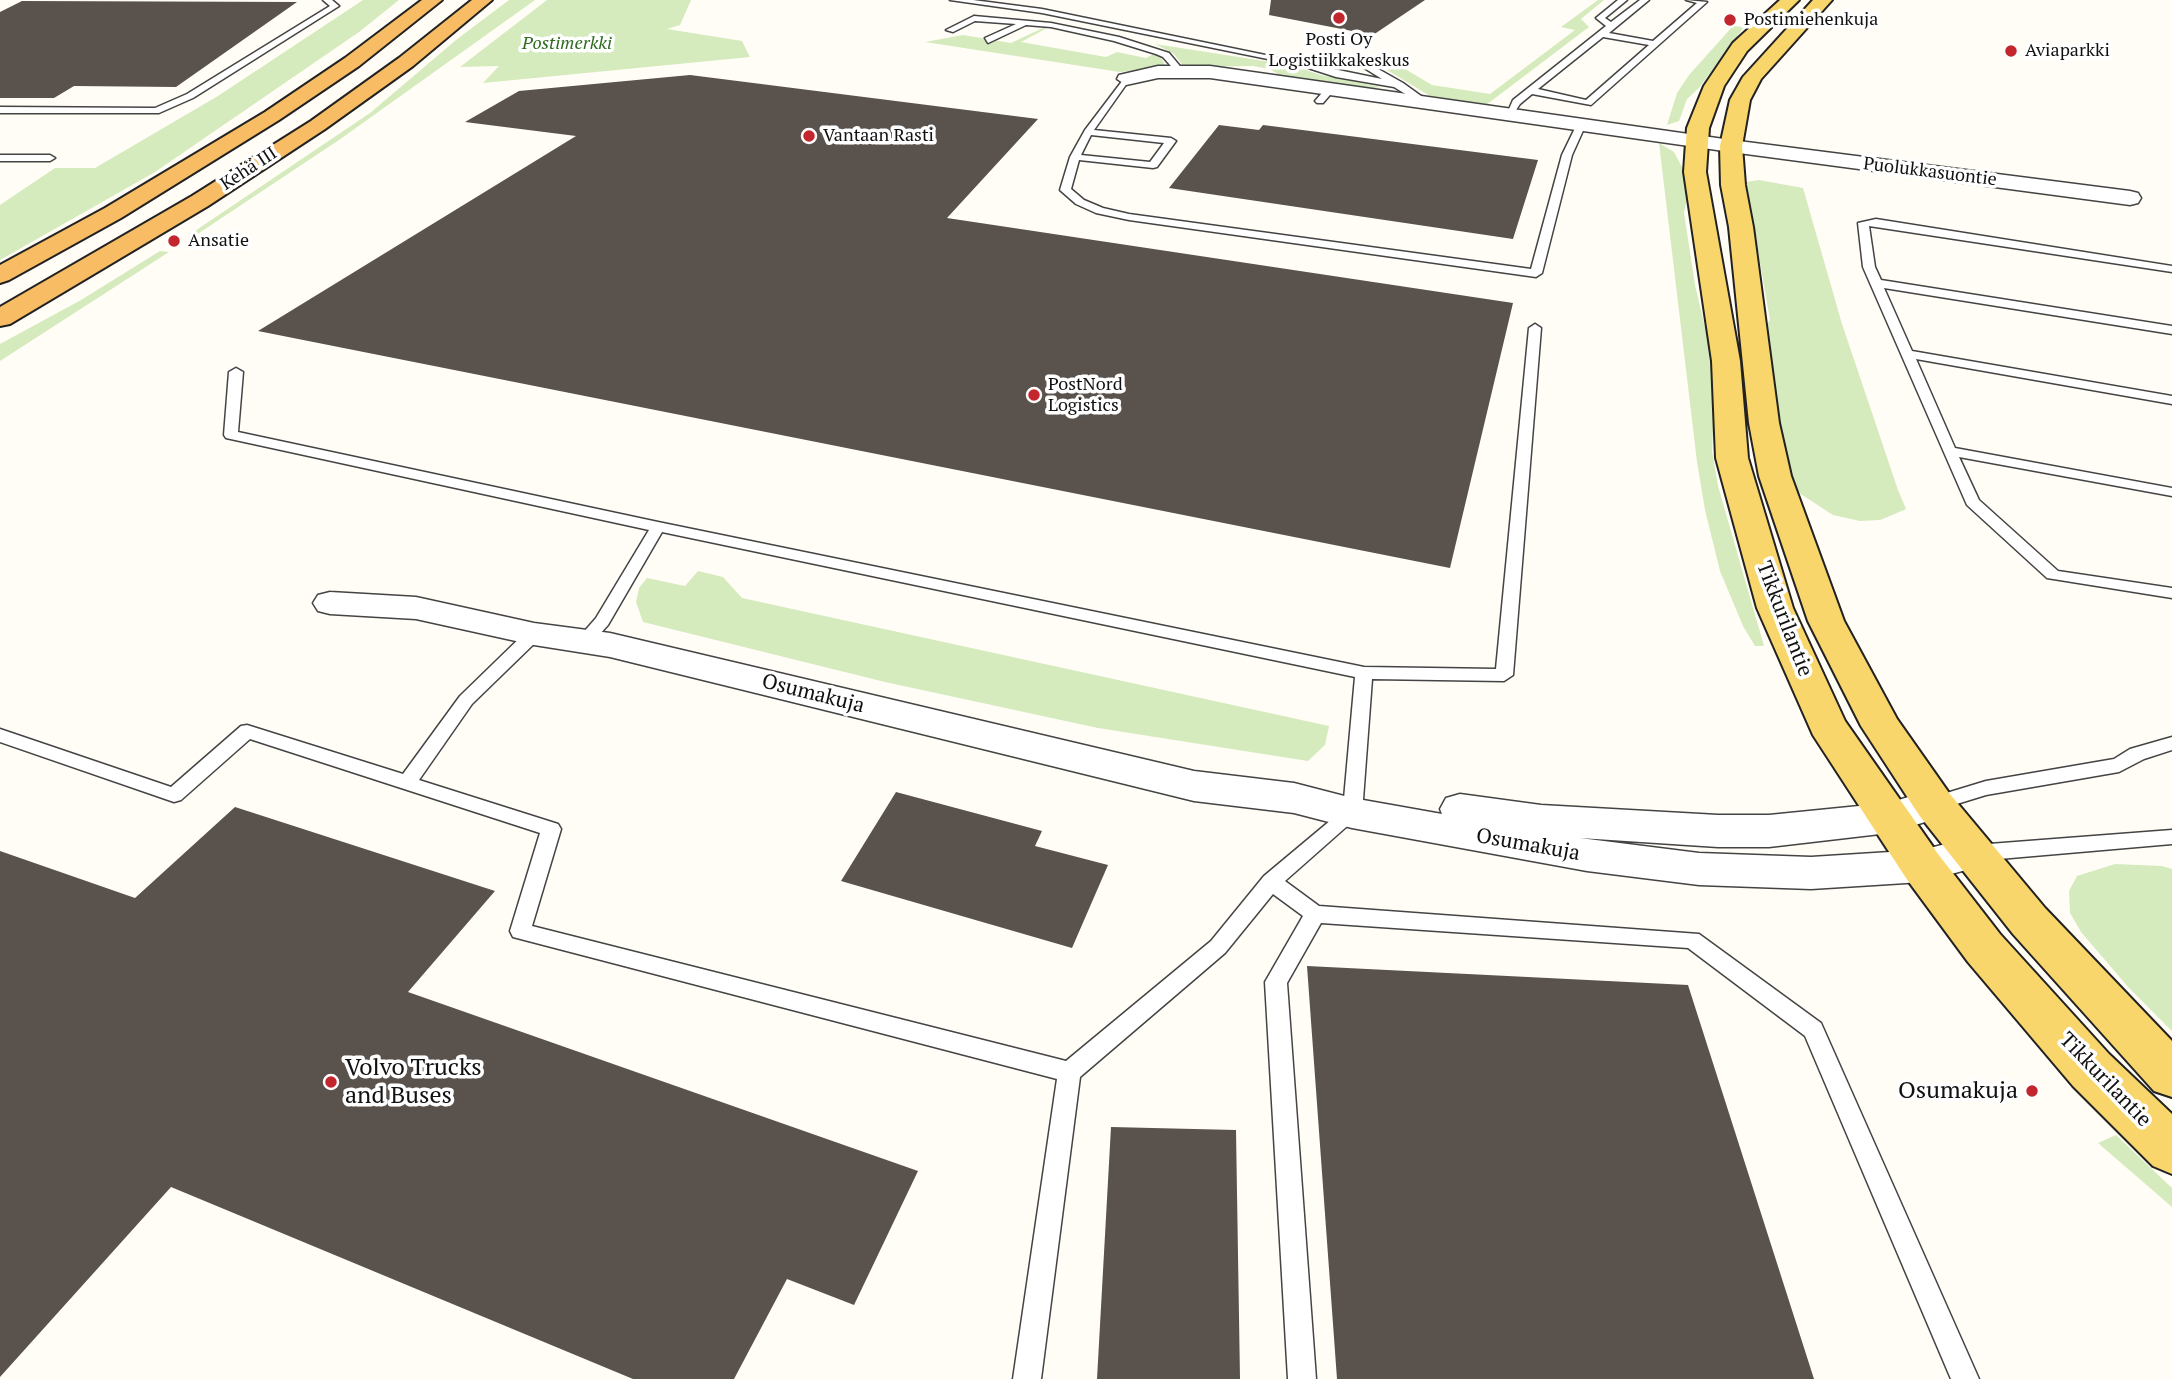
<!DOCTYPE html>
<meta charset="utf-8">
<style>
body{margin:0}
canvas{display:block;background:#fffdf5}
</style>
<canvas width="2172" height="1379"></canvas>
<script>
const context = document.querySelector('canvas').getContext('2d');
context.lineJoin = 'round';
function paint(path, color) {
  context.fillStyle = color;
  context.fill(path, 'evenodd');
}
function shape(rows) {
  const path = new Path2D();
  for (const r of rows) {
    path.moveTo(r[0], r[1]);
    for (let i = 2; i < r.length; i += 2) path.lineTo(r[i], r[i + 1]);
  }
  return path;
}
function trace(path, color, width, dash) {
  context.strokeStyle = color;
  context.lineWidth = width;
  context.lineCap = dash ? 'butt' : 'round';
  context.setLineDash(dash || []);
  context.stroke(path);
}
function write(font, color, halo, rows, align = 'center') {
  context.font = font + ' "PT Serif",serif';
  context.lineWidth = 7;
  context.setLineDash([]);
  context.textBaseline = 'middle';
  context.strokeStyle = halo;
  context.fillStyle = color;
  for (const [text, x, y, turn = 0] of rows) {
    context.save();
    context.translate(x, y);
    context.rotate((+turn || 0) * Math.PI / 180);
    context.textAlign = isNaN(turn) ? turn : align;
    if (halo) context.strokeText(text, 0, 0);
    context.fillText(text, 0, 0);
    context.restore();
  }
}
paint(shape([
 [363,0,399,0,359,32,155,172,0,260,0,205,55,168,95,168,218,96],
 [509,0,535,0,339,140,196,235,189,235,370,113,456,40],
 [547,0,691,0,680,25,667,29,742,41,750,57,483,83,499,66,460,67],
 [1598,0,1604,0,1581,19,1589,27,1486,105,1430,96,1374,62,1390,60,1432,85,1490,94,1575,30,1561,27],
 [1733,26,1744,27,1699,88,1687,99,1679,121,1667,125,1677,93,1689,75],
 [1043,28,1047,28,1021,42,1106,57,1117,52,1146,58,1154,54,1162,59,1166,67,1120,72,925,42,963,35,1011,43],
 [1155,44,1290,65,1321,75,1381,87,1366,89,1282,77,1270,69,1253,66,1184,67,1174,54],
 [1659,143,1674,152,1683,169,1688,194,1684,213,1695,285,1716,373,1712,451,1718,486,1764,646,1755,646,1743,626,1720,571,1705,510,1697,462],
 [1759,180,1803,188,1842,324,1898,490,1906,509,1890,516,1880,520,1860,521,1833,515,1799,493,1787,472,1764,329,1770,320,1746,182],
 [160,251,169,252,0,361,0,344,81,300],
 [698,571,723,577,742,598,1329,726,1325,745,1308,761,1098,728,885,682,643,622,636,602,639,588,647,578,685,586],
 [2115,864,2162,866,2172,869,2172,1031,2129,988,2081,932,2070,913,2069,891,2077,876],
 [2116,1135,2172,1188,2172,1207,2098,1143]
]), '#d5ebbd');
paint(shape([
 [1271,0,1425,0,1373,35,1269,15],
 [22,1,297,2,176,87,74,86,54,98,0,98,0,12],
 [690,75,1038,119,947,218,1513,303,1450,568,258,331,576,136,465,122,519,91],
 [1219,125,1259,130,1263,125,1538,160,1513,239,1169,188],
 [896,792,1042,831,1035,846,1108,865,1072,948,841,881],
 [235,807,495,891,408,992,918,1171,854,1305,787,1279,734,1379,633,1379,171,1187,0,1377,0,851,135,898],
 [1307,966,1688,985,1814,1379,1337,1379],
 [1111,1127,1236,1130,1240,1379,1097,1379]
]), '#5a524d');
const service = shape([
 [323,0,332,0,339,6,193,98,159,113,0,113,0,107,155,108,187,94,330,6,323,0],
 [950,0,973,0,1042,9,1382,79,1361,66,1360,64,1364,61,1403,83,1428,101,1420,103,1394,87,1336,77,1302,66,1042,13,950,0],
 [1618,0,1627,0,1605,18,1611,22,1640,0,1649,0,1609,33,1653,41,1697,3,1686,0,1707,2,1591,105,1532,94,1520,104,1512,116,1506,116,1513,100,1606,26,1596,18,1618,0],
 [1603,37,1649,45,1586,100,1538,89,1603,37],
 [974,16,1051,23,1119,37,1169,53,1184,71,1177,73,1163,57,1156,54,1114,41,1051,27,1026,25,988,43,985,38,1016,24,975,21,953,32,946,30,974,16],
 [1126,76,1130,79,1094,130,1171,138,1176,141,1157,167,1153,168,1079,160,1071,189,1084,200,1103,208,1129,214,1531,269,1562,155,1578,122,1586,124,1572,155,1542,273,1536,277,1129,220,1096,213,1076,204,1060,190,1070,157,1085,130,1126,76],
 [1091,135,1164,143,1150,162,1081,155,1091,135],
 [1327,87,1335,89,1323,103,1317,103,1315,101,1327,87],
 [0,155,50,155,55,158,50,161,0,161,0,155],
 [1876,219,2172,266,2172,272,1869,226,1875,267,1881,280,2172,326,2172,334,1884,288,1912,351,2172,396,2172,404,1916,359,1955,448,2172,488,2172,496,1959,457,1979,500,2058,571,2172,588,2172,598,2047,578,1967,505,1863,267,1858,223,1876,219],
 [1535,324,1541,328,1513,675,1504,681,1372,679,1362,813,1285,881,1319,906,1699,934,1821,1023,1979,1379,1951,1379,1805,1036,1688,948,1321,923,1287,983,1316,1379,1288,1379,1265,982,1303,916,1273,894,1225,953,1080,1077,1041,1379,1013,1379,1057,1079,513,937,510,931,540,833,250,739,181,800,174,802,0,742,0,729,171,787,241,726,247,725,403,774,460,696,528,630,540,630,542,634,540,638,472,704,419,780,558,824,561,829,532,926,1066,1061,1211,941,1264,876,1343,810,1355,677,662,532,608,625,590,645,584,647,576,641,596,618,649,530,226,438,224,435,229,372,236,368,243,372,238,432,658,522,1364,667,1496,669,1529,328,1535,324],
 [2172,737,2172,750,2144,759,2119,772,1986,795,1934,811,1927,809,1924,804,1927,799,1986,781,2114,759,2130,749,2172,737],
 [2172,830,2172,844,1976,861,1969,858,1966,853,1969,848,1976,845,2172,830]
]);
const minor = shape([
 [1158,66,1210,66,1731,140,2130,191,2138,193,2141,198,2138,203,2130,205,1731,152,1210,78,1158,78,1126,85,1117,79,1119,75,1158,66],
 [330,592,416,597,534,623,610,633,1194,771,1294,783,1352,798,1442,814,1440,809,1446,798,1460,794,1541,805,1718,815,1769,815,1889,803,1934,789,1948,793,1954,804,1948,815,1889,833,1769,847,1718,847,1580,838,1699,853,1811,857,1922,850,1973,837,1988,842,1994,853,1988,864,1922,882,1811,889,1699,885,1587,871,1352,828,1294,813,1194,801,610,657,534,645,416,619,330,614,318,611,313,603,318,595,330,592]
]);
const primary = shape([
 [1780,0,1799,0,1747,51,1724,86,1709,128,1706,172,1740,361,1748,458,1793,608,1845,721,1938,854,2000,934,2109,1054,2172,1114,2172,1174,2153,1166,2073,1086,1968,962,1906,878,1813,735,1757,608,1716,458,1712,361,1684,172,1687,128,1704,86,1733,43,1780,0],
 [1813,0,1832,0,1761,79,1750,100,1742,146,1745,185,1753,227,1779,423,1791,476,1844,621,1897,719,1949,793,2045,908,2172,1041,2172,1097,2154,1091,2013,934,1919,815,1861,726,1808,621,1759,476,1749,423,1729,227,1721,185,1720,146,1730,100,1743,77,1813,0]
]);
const trunk = shape([
 [422,0,442,0,359,66,279,120,121,218,9,280,0,283,0,265,105,208,265,112,345,58,422,0],
 [472,0,492,0,413,66,325,129,208,206,10,324,0,326,0,307,192,196,311,121,399,58,472,0]
]);
trace(service, '#444', 3);
trace(minor, '#444', 3);
trace(primary, '#222', 4);
trace(trunk, '#222', 4);
paint(service, '#fff');
paint(minor, '#fff');
paint(primary, '#f9d66b');
paint(trunk, '#f7bc64');
for (const [x, y, r, color] of [
 [1339,18,7,"#c4262e"],
 [1730,20,7,"#c4262e"],
 [2011,51,7,"#c4262e"],
 [809,136,7,"#c4262e"],
 [174,241,7,"#c4262e"],
 [1034,395,7,"#c4262e"],
 [331,1082,7,"#c4262e"],
 [2032,1091,7,"#c4262e"]
]) {
  const dot = new Path2D();
  dot.arc(x, y, r, 0, 2 * Math.PI);
  context.fillStyle = color;
  context.fill(dot);
  trace(dot, '#fff', 2.5);
}
write('18px', '#111', '#fff', [
 ["Postimiehenkuja",1744,20],
 ["Posti Oy",1339,40,"center"],
 ["Logistiikkakeskus",1339,61,"center"],
 ["Aviaparkki",2025,51],
 ["Vantaan Rasti",823,136],
 ["Ansatie",188,241],
 ["PostNord",1048,385],
 ["Logistics",1048,406]
], 'left');
write('italic 18px', '#2f6b1f', '#fff', [
 ["Postimerkki",567,44]
]);
write('18px', '#111', '#fff', [
 ["Kehä III",249,169,-33],
 ["Puolukkasuontie",1930,172,7]
]);
write('21px', '#111', '#fff', [
 ["Tikkurilantie",1784,619,69],
 ["Osumakuja",813,694,14],
 ["Osumakuja",1528,845,10],
 ["Tikkurilantie",2105,1080,46]
]);
write('24px', '#111', '#fff', [
 ["Volvo Trucks",345,1068],
 ["and Buses",345,1096],
 ["Osumakuja",2018,1091,"right"]
], 'left');
</script>
